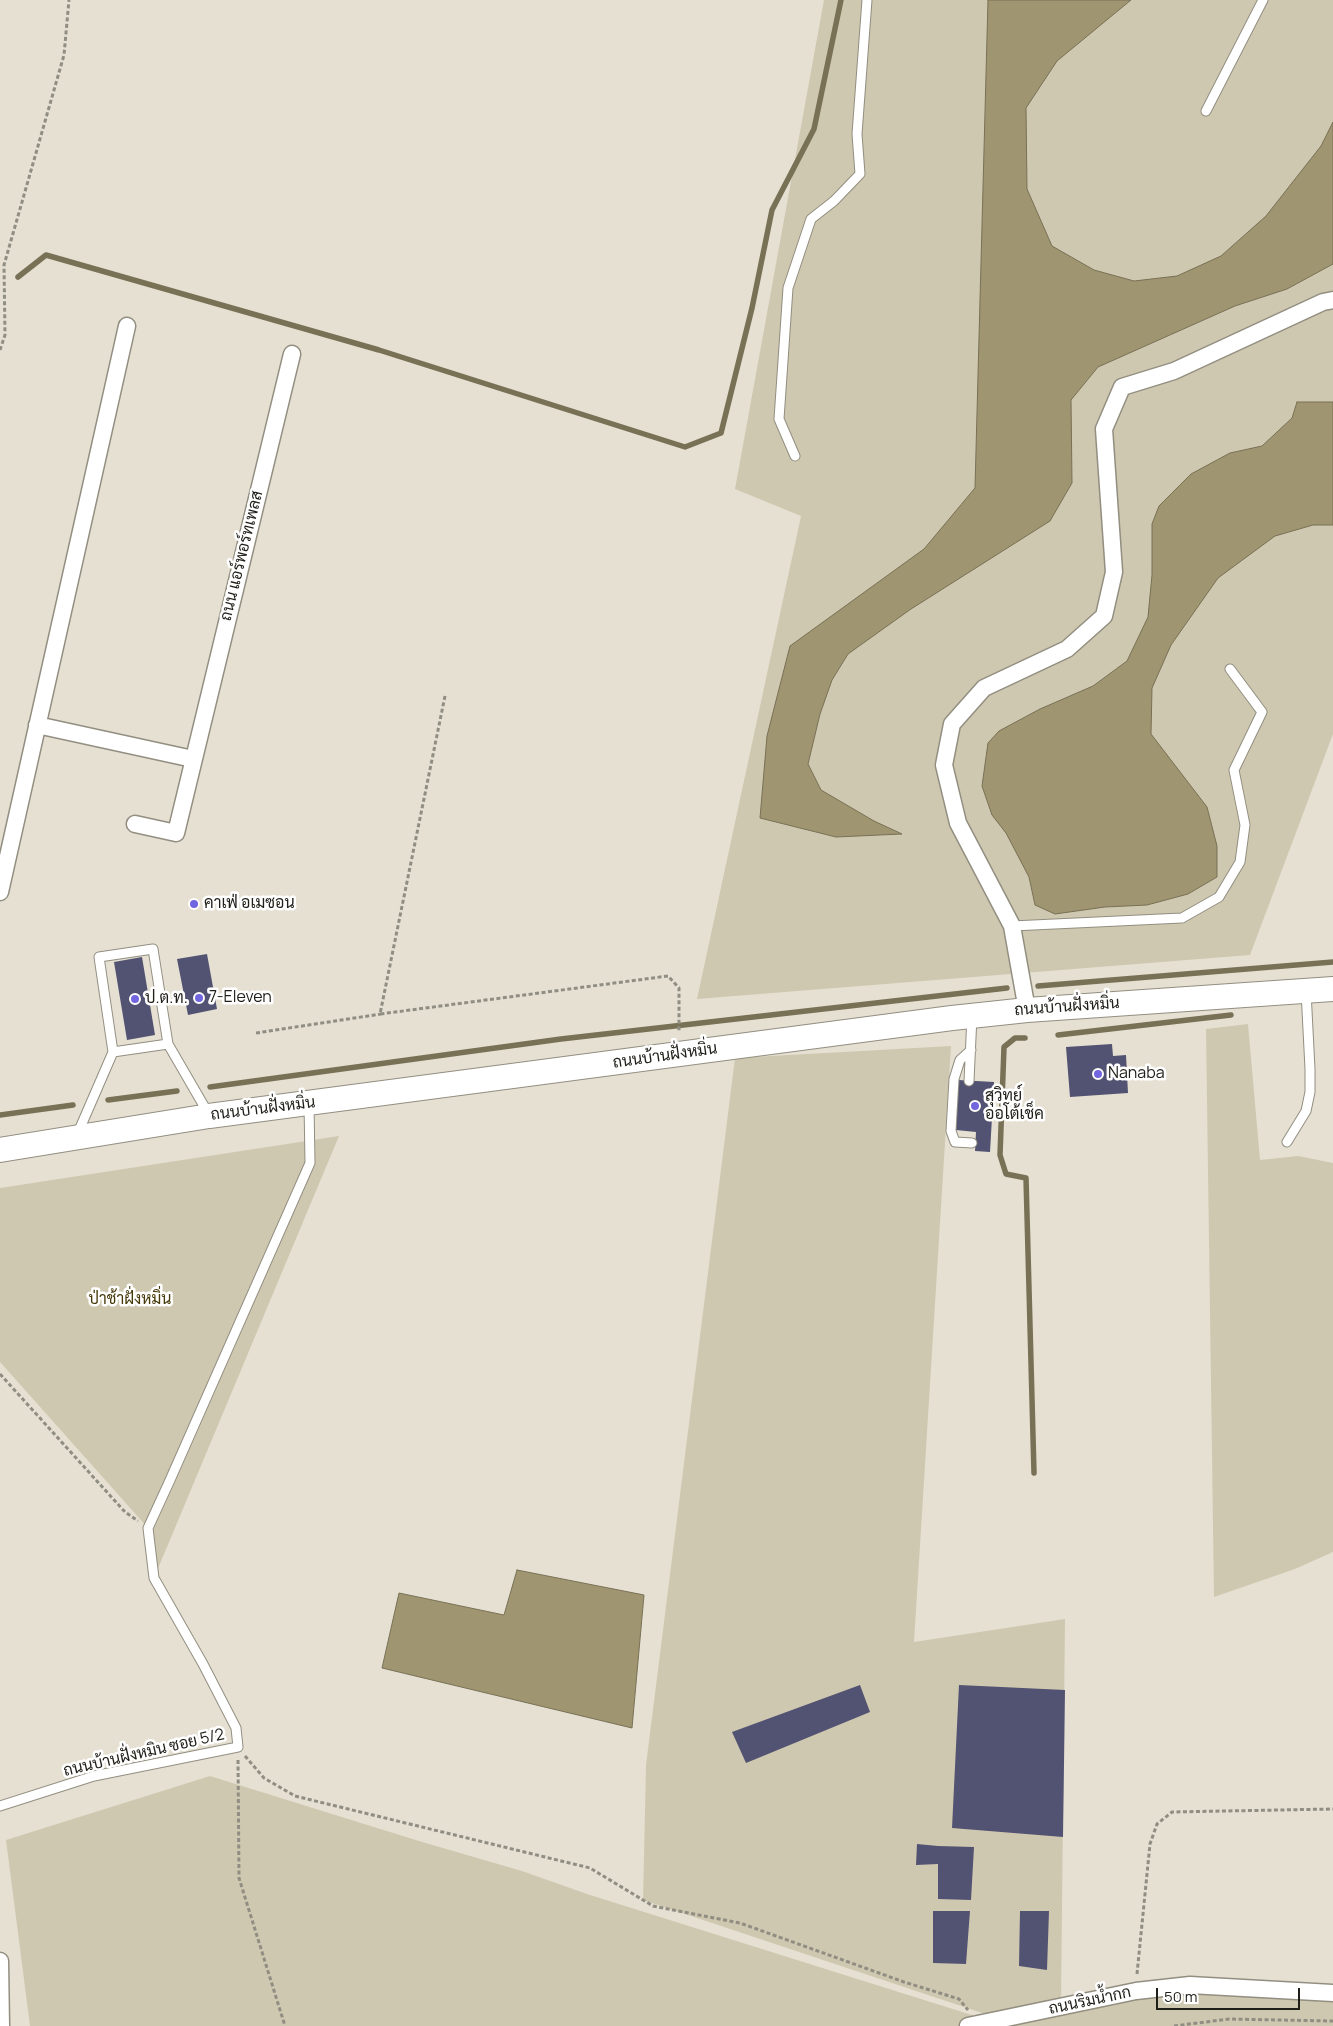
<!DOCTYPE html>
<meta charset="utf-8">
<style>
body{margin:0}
#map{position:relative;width:1333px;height:2026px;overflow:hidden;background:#e5e0d2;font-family:Manrope,sans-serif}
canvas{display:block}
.scale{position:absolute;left:1156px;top:1988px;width:144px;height:22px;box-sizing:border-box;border:2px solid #1f1e18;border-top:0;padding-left:6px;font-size:15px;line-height:18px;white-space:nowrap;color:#1f1e18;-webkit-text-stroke:4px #fff;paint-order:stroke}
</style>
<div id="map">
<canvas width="1333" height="2026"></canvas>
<div class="scale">50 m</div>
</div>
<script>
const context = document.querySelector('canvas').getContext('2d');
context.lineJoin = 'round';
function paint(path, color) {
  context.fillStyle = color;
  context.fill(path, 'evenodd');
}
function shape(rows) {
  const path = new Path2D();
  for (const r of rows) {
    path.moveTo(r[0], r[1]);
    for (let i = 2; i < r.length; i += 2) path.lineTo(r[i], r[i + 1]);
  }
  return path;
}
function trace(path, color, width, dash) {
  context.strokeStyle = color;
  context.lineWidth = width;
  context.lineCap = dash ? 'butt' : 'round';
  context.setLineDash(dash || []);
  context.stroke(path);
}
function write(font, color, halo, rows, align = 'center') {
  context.font = font + ' Manrope,Sarabun,sans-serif';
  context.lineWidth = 5;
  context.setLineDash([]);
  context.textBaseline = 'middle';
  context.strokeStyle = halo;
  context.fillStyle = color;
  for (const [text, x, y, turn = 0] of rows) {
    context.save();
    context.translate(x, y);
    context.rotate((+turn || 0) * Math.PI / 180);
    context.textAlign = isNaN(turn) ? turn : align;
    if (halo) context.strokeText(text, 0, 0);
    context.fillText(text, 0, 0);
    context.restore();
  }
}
paint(shape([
 [824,0,1333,0,1333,734,1250,955,697,999,801,516,735,489],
 [1248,1024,1260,1160,1298,1156,1333,1163,1333,1552,1295,1569,1214,1597,1206,1029],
 [951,1046,914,1642,1065,1619,1061,2006,1190,1985,1333,1993,1333,2026,30,2026,6,1840,210,1776,419,1841,522,1871,587,1894,991,2021,1000,2019,643,1900,646,1765,735,1058],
 [339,1136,154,1578,148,1528,0,1362,0,1188]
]), '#cfc8b0');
const water = shape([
 [988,0,1131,0,1057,61,1026,108,1027,189,1052,246,1094,270,1134,281,1177,276,1221,256,1266,216,1321,146,1333,122,1333,264,1287,289,1235,306,1098,367,1071,400,1072,483,1050,521,911,609,848,654,832,680,820,714,808,764,821,790,874,821,902,834,836,837,760,818,767,736,790,646,924,549,975,488,988,0],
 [1297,402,1333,402,1333,525,1313,525,1275,536,1218,578,1171,645,1152,688,1151,734,1207,807,1217,846,1217,877,1188,894,1147,905,1105,907,1055,914,1035,905,1029,877,1006,833,992,815,982,786,988,743,999,731,1040,709,1093,686,1127,661,1148,617,1152,575,1152,524,1159,506,1191,474,1230,453,1262,446,1292,418,1297,402],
 [517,1570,644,1595,632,1728,382,1668,399,1593,504,1615,517,1570]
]);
paint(water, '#a09571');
trace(water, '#797156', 1);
trace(shape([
 [18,277,46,255,379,350,685,447,721,433,752,308,772,210,814,129,841,0],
 [1038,986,1333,962],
 [1058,1035,1231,1015],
 [1025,1038,1015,1038,1004,1047,1000,1155,1006,1174,1026,1178,1034,1473],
 [210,1087,561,1039,1007,988],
 [108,1100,177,1091],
 [0,1115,73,1105]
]), '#797156', 5.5);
paint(shape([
 [207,954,217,1009,188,1015,177,959],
 [142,957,155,1035,127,1040,114,962],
 [1112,1044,1113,1056,1126,1055,1128,1093,1070,1097,1066,1047],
 [958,1080,994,1082,990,1152,975,1151,976,1132,956,1130],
 [860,1685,870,1712,746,1763,732,1732],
 [959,1685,1065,1690,1063,1837,952,1828],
 [917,1844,938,1846,974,1847,971,1900,938,1899,938,1864,916,1865],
 [933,1911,970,1911,966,1964,933,1963],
 [1020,1911,1049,1911,1047,1970,1019,1966]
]), '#525272');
const lane = shape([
 [1206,111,1263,0],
 [795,456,779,419,788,288,811,219,834,201,860,174,857,134,867,0],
 [1012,926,1182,918,1219,897,1240,862,1245,825,1234,770,1262,712,1230,669],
 [971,1050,960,1060,954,1079,951,1131,955,1142,972,1143],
 [113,1052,168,1044],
 [969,1081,972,1016],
 [77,1135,113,1052,99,957,153,949,168,1044,208,1113],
 [1287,1142,1306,1111,1310,1092,1310,1069,1306,991],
 [0,1806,94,1776,238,1747,236,1728,203,1664,154,1578,148,1528,170,1480,310,1163,309,1103]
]);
const street = shape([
 [37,725,193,759],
 [135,824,176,833,292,354],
 [0,892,127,326],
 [1027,1010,1012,926,958,823,944,765,952,724,984,688,1067,649,1104,616,1114,572,1104,429,1122,387,1174,371,1323,302,1333,300],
 [0,1961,1,2026],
 [968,2026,1136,1991,1190,1985,1333,1993]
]);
const secondary = shape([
 [0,1150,209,1116,952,1018,1027,1010,1333,989]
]);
trace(lane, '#928e80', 11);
trace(street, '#928e80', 19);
trace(secondary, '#928e80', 26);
trace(shape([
 [0,350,5,335,4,265,64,55,69,0],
 [445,696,380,1014,668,976,679,988,679,1032],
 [256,1033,381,1014],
 [0,1374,125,1512,138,1521],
 [245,1756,264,1778,295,1796,590,1868,653,1906,740,1923,904,1982,959,1999,968,2010],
 [238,1760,239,1878,285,2026],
 [1137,1974,1150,1844,1157,1824,1172,1812,1333,1809],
 [1174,2026,1229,2019,1333,2021]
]), '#908d82', 3, [4, 2.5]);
trace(lane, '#fff', 9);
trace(street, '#fff', 16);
trace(secondary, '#fff', 24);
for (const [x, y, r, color] of [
 [194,904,5,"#7165e0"],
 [199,998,5,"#7165e0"],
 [135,999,5,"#7165e0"],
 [1098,1074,5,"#7165e0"],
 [975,1106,5,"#7165e0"]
]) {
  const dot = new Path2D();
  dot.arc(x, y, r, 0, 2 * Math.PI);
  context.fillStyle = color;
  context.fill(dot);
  trace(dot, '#fff', 2);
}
write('16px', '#1f1e18', '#fff', [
 ["ถนน แอร์พอร์ทเพลส",242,556,-76],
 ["ถนนบ้านฝั่งหมิ่น",1067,1007,-4],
 ["ถนนบ้านฝั่งหมิ่น",665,1056,-8],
 ["ถนนบ้านฝั่งหมิ่น",263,1109,-7],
 ["ถนนบ้านฝั่งหมิน ซอย 5/2",144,1753,-13],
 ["ถนนริมน้ำกก",1090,2001,-12]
]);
write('16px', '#1f1e18', '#fff', [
 ["คาเฟ่ อเมซอน",204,904],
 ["7-Eleven",209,998],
 ["ป.ต.ท.",145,999],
 ["Nanaba",1108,1074],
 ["สุวิทย์",985,1097],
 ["ออโต้เช็ค",985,1115]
], 'left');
write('16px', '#473a0a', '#fff', [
 ["ป่าช้าฝั่งหมิ่น",130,1300]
]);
</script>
